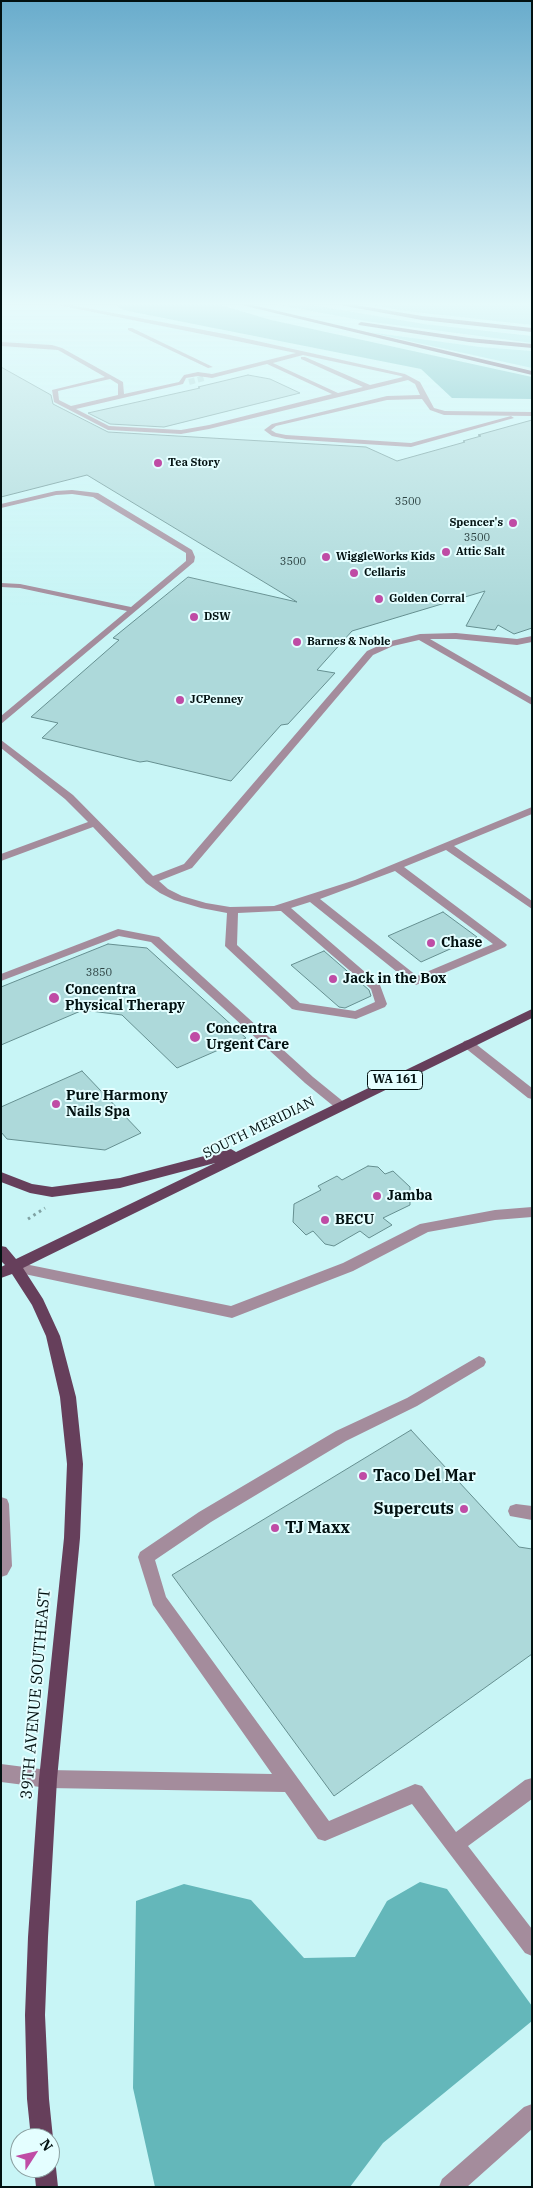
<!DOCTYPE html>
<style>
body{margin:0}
#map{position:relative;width:533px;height:2188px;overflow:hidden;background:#c8f5f6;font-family:"IBM Plex Serif",serif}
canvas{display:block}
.frame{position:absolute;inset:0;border:2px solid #021111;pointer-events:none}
.north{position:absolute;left:10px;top:2128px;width:50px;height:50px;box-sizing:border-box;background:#e4feff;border:1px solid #8a9fa0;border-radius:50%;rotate:55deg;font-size:14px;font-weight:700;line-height:20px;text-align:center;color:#021111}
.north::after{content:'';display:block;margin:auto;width:18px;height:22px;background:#bf4ca5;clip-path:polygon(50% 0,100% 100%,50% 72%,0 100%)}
</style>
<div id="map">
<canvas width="533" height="2188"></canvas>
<div class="frame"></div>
<div class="north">N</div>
</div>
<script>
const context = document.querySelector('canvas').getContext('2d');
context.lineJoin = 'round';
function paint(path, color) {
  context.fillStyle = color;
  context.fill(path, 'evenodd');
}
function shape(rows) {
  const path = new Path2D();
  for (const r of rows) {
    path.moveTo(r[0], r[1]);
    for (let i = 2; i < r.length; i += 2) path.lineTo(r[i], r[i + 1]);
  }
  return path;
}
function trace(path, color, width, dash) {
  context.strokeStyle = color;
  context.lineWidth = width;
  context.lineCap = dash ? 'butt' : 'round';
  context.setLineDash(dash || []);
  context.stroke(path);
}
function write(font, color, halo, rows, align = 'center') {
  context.font = font + ' "IBM Plex Serif",serif';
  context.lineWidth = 4;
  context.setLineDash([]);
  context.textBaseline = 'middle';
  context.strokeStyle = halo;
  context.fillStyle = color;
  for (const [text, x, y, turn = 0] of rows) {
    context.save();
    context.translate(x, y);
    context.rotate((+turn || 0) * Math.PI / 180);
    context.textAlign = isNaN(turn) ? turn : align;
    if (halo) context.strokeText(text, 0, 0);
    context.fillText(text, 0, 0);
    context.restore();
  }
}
paint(shape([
 [264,302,294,302,424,324,532,336,532,343,365,321],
 [355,302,532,302,532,325,406,311],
 [368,332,480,347,532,351,532,368]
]), '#88d9dc');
paint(shape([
 [113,302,211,302,271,320,532,377,532,399,452,398,421,369,123,310],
 [420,1882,447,1889,532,2006,532,2021,383,2143,350,2187,155,2187,133,2088,136,1901,184,1884,251,1900,304,1958,355,1957,387,1901]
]), '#64b7ba');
const building = shape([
 [1,367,51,395,53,404,108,432,366,447,397,461,465,442,463,441,481,436,478,435,532,420,532,628,514,634,498,625,495,630,466,626,485,591,352,631,317,670,335,673,288,724,281,725,231,781,147,761,140,762,42,738,58,723,31,717,119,640,113,638,188,577,297,602,87,475,1,497,1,367],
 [248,375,270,379,300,393,164,427,110,424,88,413,200,388,198,387,248,375],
 [443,912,477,937,421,962,388,936,443,912],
 [108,944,147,948,246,1038,177,1068,122,1015,83,1010,1,1045,1,987,108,944],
 [324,951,369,990,371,996,345,1008,339,1007,291,965,324,951],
 [82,1071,141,1133,105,1150,7,1139,1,1132,1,1107,82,1071],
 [368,1166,378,1167,385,1174,393,1171,410,1187,410,1205,383,1218,392,1225,369,1238,360,1231,334,1246,325,1244,313,1231,306,1235,293,1222,294,1204,321,1190,318,1186,337,1176,342,1180,368,1166],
 [411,1430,519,1547,532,1549,532,1654,334,1796,172,1575,411,1430]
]);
paint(building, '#add9da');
trace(building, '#658f90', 1);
trace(shape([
 [189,382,204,378]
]), '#aad3d4', 6, [6, 3]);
trace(shape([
 [28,1219,45,1208]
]), '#7fa1a2', 3, [2.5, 4]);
paint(shape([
 [43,302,55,302,230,335,405,374,420,382,434,408,445,411,532,412,532,416,444,415,430,410,422,399,387,400,276,426,271,430,276,433,286,435,411,443,511,416,514,418,411,447,286,439,272,436,264,430,272,424,387,396,420,395,415,384,408,380,209,429,181,434,108,430,54,402,52,390,105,377,58,350,1,346,1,342,52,345,62,348,123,382,124,394,179,382,184,375,198,372,212,374,296,353,43,302],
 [303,355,401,376,403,377,370,385,305,357,301,357,301,359,363,387,338,393,273,363,303,355],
 [267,364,332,394,209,425,181,430,109,426,76,409,183,384,186,378,198,376,212,378,267,364],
 [110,379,118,384,118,395,71,406,59,400,58,391,110,379],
 [128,328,132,328,213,367,208,368,128,330,128,328],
 [72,490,98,493,192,550,195,557,194,562,1,724,1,716,127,611,20,588,1,587,1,583,20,584,131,607,186,561,186,553,93,497,72,494,56,495,1,508,1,504,56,491,72,490],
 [456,633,517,639,532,636,532,642,517,645,456,639,430,639,532,698,532,705,419,640,393,646,373,655,192,868,159,881,168,889,182,896,206,903,230,907,274,906,355,880,532,807,532,814,454,846,532,901,532,909,446,850,404,867,505,943,507,945,505,947,416,985,412,984,310,902,291,908,380,985,387,1004,385,1007,356,1019,296,1010,292,1009,227,948,225,946,227,913,201,908,174,900,160,893,146,883,93,827,1,861,1,854,88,822,65,799,1,748,1,740,73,795,153,876,184,864,367,651,387,642,420,634,456,633],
 [395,871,493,944,417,976,320,899,395,871],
 [279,911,281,911,371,989,375,1002,355,1011,300,1003,237,945,238,913,279,911],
 [118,929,159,937,313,1077,345,1103,347,1106,345,1109,337,1109,305,1083,151,942,119,936,1,981,1,974,118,929],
 [468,1040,472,1041,532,1088,532,1099,528,1098,464,1047,462,1044,464,1041,468,1040],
 [532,1207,532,1217,495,1220,428,1232,353,1271,232,1318,15,1272,10,1271,8,1267,10,1263,15,1262,231,1306,343,1263,420,1224,495,1210,532,1207],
 [479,1356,484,1358,486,1362,484,1366,417,1406,346,1441,211,1522,155,1560,166,1597,329,1821,415,1784,422,1786,456,1832,525,1780,532,1778,532,1799,468,1846,532,1929,532,1956,525,1953,412,1804,325,1841,318,1839,285,1792,48,1788,1,1782,1,1764,48,1770,272,1774,153,1605,138,1557,140,1552,199,1512,336,1431,407,1398,479,1356],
 [1,1497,7,1499,9,1504,12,1566,7,1575,1,1577,1,1497],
 [516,1504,532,1506,532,1520,510,1516,508,1511,510,1506,516,1504],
 [532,2104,532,2129,467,2187,439,2187,442,2179,524,2107,532,2104]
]), '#a48c9c');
paint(shape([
 [532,1009,532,1018,23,1268,43,1299,60,1336,76,1397,83,1464,80,1538,57,1779,48,1937,45,2015,49,2099,53,2138,50,2145,50,2138,31,2138,27,2099,25,2015,28,1937,39,1779,64,1538,67,1464,60,1397,46,1336,32,1305,12,1274,1,1278,1,1267,5,1265,1,1261,1,1246,6,1247,16,1259,215,1163,120,1188,52,1197,30,1193,1,1182,1,1172,32,1184,52,1187,120,1178,231,1149,236,1152,532,1009],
 [50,2159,53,2160,56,2168,58,2187,36,2187,34,2168,50,2168,50,2159]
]), '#663f5b');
paint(shape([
 [229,302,240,302,532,371,532,375,229,302],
 [323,302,338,302,422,316,532,328,532,332,422,320,323,302],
 [361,322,469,338,532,344,532,348,469,342,359,325,358,324,361,322]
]), '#502345');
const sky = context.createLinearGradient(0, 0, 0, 608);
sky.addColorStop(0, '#69accc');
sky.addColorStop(0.5, '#e6fafb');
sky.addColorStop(1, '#e6fafb00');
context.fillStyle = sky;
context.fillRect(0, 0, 533, 608);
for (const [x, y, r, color] of [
 [158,463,5,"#bf4ca5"],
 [513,523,5,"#bf4ca5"],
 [446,552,5,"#bf4ca5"],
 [326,557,5,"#bf4ca5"],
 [354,573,5,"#bf4ca5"],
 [379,599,5,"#bf4ca5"],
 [194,617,5,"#bf4ca5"],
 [297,642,5,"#bf4ca5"],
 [180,700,5,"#bf4ca5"],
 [431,943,5,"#bf4ca5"],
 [333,979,5,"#bf4ca5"],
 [54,998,6,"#bf4ca5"],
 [195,1037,6,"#bf4ca5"],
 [56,1104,5,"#bf4ca5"],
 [377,1196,5,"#bf4ca5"],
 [325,1220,5,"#bf4ca5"],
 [363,1476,5,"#bf4ca5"],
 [464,1509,5,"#bf4ca5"],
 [275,1528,5,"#bf4ca5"]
]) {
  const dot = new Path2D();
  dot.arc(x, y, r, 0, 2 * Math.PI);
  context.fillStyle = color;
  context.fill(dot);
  trace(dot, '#e4feff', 2);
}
write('bold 11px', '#021111', '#e4feff', [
 ["Tea Story",168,463],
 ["Spencer's",503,523,"right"],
 ["Attic Salt",456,552],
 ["WiggleWorks Kids",336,557],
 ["Cellaris",364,573],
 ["Golden Corral",389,599],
 ["DSW",204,617],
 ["Barnes & Noble",307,642],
 ["JCPenney",190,700]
], 'left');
write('11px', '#2d4343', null, [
 ["3500",408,502],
 ["3500",477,538],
 ["3500",293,562],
 ["3850",99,973]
]);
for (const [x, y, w] of [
 [395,1080,55]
]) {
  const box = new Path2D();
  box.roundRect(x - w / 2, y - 9.5, w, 19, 4);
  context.fillStyle = '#e4feff';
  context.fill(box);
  trace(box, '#021111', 1);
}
write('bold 12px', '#021111', null, [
 ["WA 161",395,1080]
]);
write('bold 14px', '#021111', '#e4feff', [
 ["Chase",441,943],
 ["Jack in the Box",343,979],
 ["Concentra",65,990],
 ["Physical Therapy",65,1006],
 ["Concentra",206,1029],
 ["Urgent Care",206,1045],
 ["Pure Harmony",66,1096],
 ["Nails Spa",66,1112],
 ["Jamba",387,1196],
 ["BECU",335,1220]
], 'left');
write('14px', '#021111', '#e4feff', [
 ["SOUTH MERIDIAN",259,1128,-26]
]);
write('bold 16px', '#021111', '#e4feff', [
 ["Taco Del Mar",373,1476],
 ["Supercuts",454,1509,"right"],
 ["TJ Maxx",285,1528]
], 'left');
write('16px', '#021111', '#e4feff', [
 ["39TH AVENUE SOUTHEAST",36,1694,-85]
]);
</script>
